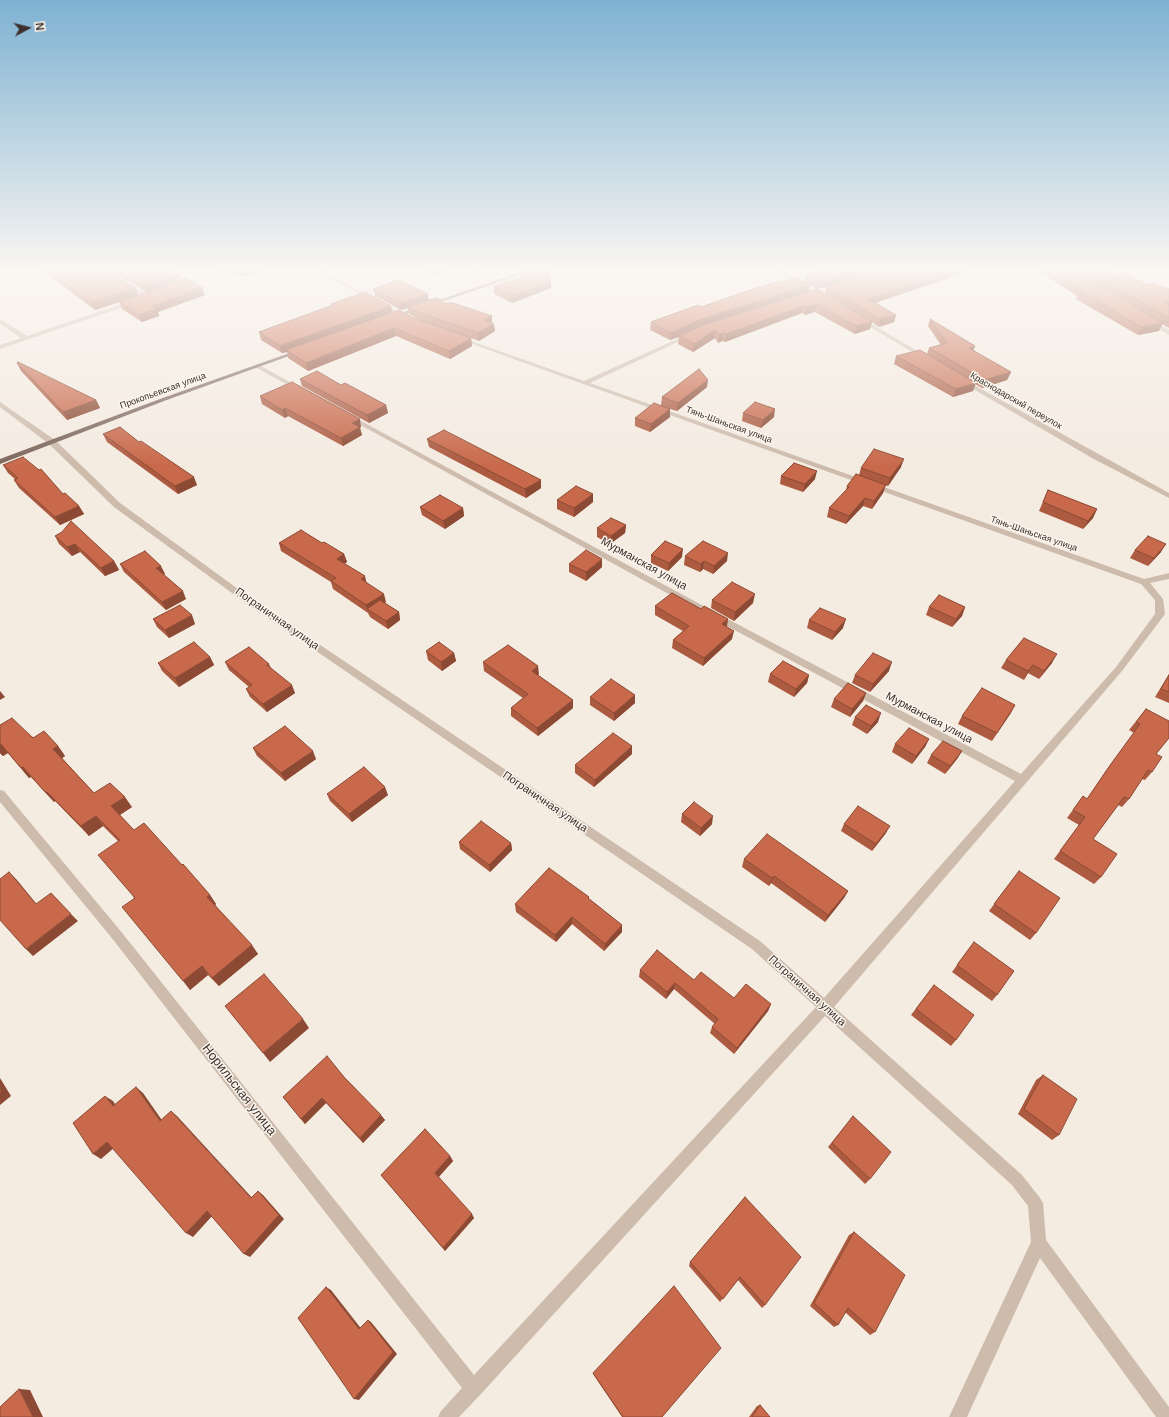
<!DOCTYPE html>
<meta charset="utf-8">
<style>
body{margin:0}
#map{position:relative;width:1169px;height:1417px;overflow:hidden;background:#f4ebe1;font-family:Arial,sans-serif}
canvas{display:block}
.north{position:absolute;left:8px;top:8px;width:40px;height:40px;-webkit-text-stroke:3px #fbf5ee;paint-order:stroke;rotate:83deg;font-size:11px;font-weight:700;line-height:16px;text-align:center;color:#3b302b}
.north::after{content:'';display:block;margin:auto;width:14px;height:18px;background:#3b302b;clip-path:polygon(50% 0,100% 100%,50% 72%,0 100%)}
</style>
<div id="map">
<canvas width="1169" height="1417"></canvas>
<div class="north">N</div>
</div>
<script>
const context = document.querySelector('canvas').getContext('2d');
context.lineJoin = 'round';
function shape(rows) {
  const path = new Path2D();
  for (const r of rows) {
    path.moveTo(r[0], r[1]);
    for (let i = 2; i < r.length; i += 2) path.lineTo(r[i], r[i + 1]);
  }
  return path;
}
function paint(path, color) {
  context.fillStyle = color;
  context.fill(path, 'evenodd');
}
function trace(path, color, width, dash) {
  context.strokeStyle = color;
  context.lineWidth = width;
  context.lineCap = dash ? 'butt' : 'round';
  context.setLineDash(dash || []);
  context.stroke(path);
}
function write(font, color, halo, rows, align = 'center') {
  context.font = font + ' Arial,sans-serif';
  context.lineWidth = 3;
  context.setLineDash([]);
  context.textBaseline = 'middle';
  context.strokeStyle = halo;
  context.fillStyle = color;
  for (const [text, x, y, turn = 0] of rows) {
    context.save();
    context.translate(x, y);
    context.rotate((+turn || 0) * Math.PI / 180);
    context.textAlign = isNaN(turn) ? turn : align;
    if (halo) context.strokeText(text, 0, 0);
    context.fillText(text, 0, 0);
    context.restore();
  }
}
paint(shape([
 [224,268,232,268,182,287,177,286,224,268],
 [311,268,318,268,409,317,404,318,311,268],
 [771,268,778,268,827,297,822,298,771,268],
 [126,282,150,296,151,297,146,298,124,285,123,284,126,282],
 [133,300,136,302,135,303,0,349,0,345,21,338,0,324,0,319,27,336,133,300],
 [858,318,862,318,929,358,924,359,858,320,858,318],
 [1149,319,1169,330,1169,335,1147,322,1147,320,1149,319],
 [688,334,693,335,590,383,1144,579,1169,573,1169,579,1150,583,1163,599,1165,614,1122,671,834,1007,1022,1175,1040,1198,1043,1203,1046,1240,1169,1407,1169,1417,1156,1417,1040,1258,967,1417,949,1417,1031,1242,1028,1206,1012,1185,825,1016,480,1395,459,1417,438,1417,441,1411,462,1388,111,937,0,802,0,790,4,791,119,929,474,1375,816,1007,752,949,243,601,114,507,49,444,0,407,0,402,55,440,120,503,249,597,760,941,824,998,1015,781,716,620,346,417,346,415,350,415,722,616,1021,774,1116,667,1155,614,1155,600,1141,584,455,338,460,337,584,381,688,334],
 [257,364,301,388,302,389,297,390,255,367,254,366,257,364],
 [961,380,965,380,1169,493,1169,498,1092,458,961,382,961,380]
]), '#cdbbac');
paint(shape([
 [533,268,541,268,394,318,389,317,533,268],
 [298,350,303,351,164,401,0,464,0,459,160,399,298,350]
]), '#7d675c');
paint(shape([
 [39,268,100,268,138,295,147,292,104,268,168,268,181,280,202,288,205,295,158,312,159,316,142,322,122,309,119,302,95,310],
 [228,268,269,268,243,277,229,271],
 [422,268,456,268,437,275],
 [466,268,490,268,476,273],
 [829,268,965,268,963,273,875,303,896,315,894,322,879,327,872,322,870,329,855,334,815,312,805,315,802,313,725,342,722,341,718,343,715,338,693,352,678,344,679,337,670,340,650,330,651,322,698,305,701,307,753,289,796,277,810,285,809,292,817,289,804,282,805,275],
 [870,273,826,287,825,294,817,289],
 [1034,268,1099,268,1117,276,1169,289,1169,328,1162,324,1159,331,1138,335,1076,299,1077,296],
 [494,286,551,288,512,303,494,294],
 [373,289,429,300,492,316,492,323,495,331,479,341,471,338,472,346,450,359,396,336,308,371,288,358,287,352,282,353,261,340,259,332,332,306,331,304,393,312,418,319,409,314,408,308,401,310,375,296],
 [930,319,975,346,973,351,1011,372,1007,380,982,388,975,384,973,391,953,397,894,364,896,356,927,354,929,348,941,345,928,326],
 [17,363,96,400,100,408,67,420,21,371],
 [300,379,341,385,386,405,388,413,369,423,302,386],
 [707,387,677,411,670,409,670,417,650,432,635,426,635,418,661,405,662,397],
 [260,396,361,427,360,428,362,435,343,446,288,416,285,418,262,404],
 [743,413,774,417,761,428,742,421],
 [103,434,197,485,178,494,107,442],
 [427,439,541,480,541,488,526,498,429,447],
 [3,465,63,494,79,506,84,514,60,525,19,488,14,480,15,479,8,473],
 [901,467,888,486,885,485,883,493,872,509,863,506,846,524,827,517,829,508,846,490,847,486,859,475,861,468],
 [781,476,815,479,803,492,780,484],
 [1048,490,1097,509,1093,518,1083,529,1039,511],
 [593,494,593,502,574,517,557,509,557,500],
 [420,507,463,508,464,516,445,529,422,515],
 [626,525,625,533,610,544,597,537,597,528],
 [55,536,114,561,119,570,105,576,80,552,72,556,59,544],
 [279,543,322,543,344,554,347,562,344,564,366,582,386,602,384,603,399,612,400,620,388,629,370,617,368,613,333,589,331,582,281,551],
 [1135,550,1161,552,1148,566,1130,558],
 [651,555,682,557,668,571,651,563],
 [685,556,727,561,713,574,703,569,700,572,684,565],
 [120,564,165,574,164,575,186,599,166,610,124,572],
 [569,564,602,567,586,581,569,572],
 [712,600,753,603,734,621,711,608],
 [655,606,701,609,728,619,727,627,732,639,703,666,672,648,673,640,683,631,655,615],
 [929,607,965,607,962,616,952,627,926,615],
 [153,619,195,624,169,638,157,627],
 [809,620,843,628,832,640,807,628],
 [426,651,454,653,456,661,442,671,428,660],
 [210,657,214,665,179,687,162,671,158,663],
 [1006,660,1052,663,1039,679,1028,673,1024,680,1001,668],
 [225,662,269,664,271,668,295,693,267,712,250,697,246,689,249,687,229,670],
 [483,662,539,674,538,675,573,700,573,708,538,736,511,716,511,708,523,698,484,671],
 [889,671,870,692,852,683,855,675],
 [770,674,809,675,807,683,794,697,768,682],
 [1169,674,1169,703,1155,697],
 [866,693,863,701,850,717,831,707,834,699],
 [635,695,635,703,614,721,590,705,590,697],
 [1015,705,992,741,958,724,962,716],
 [1146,709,1156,754,1152,772,1145,780,1142,779,1129,799,1122,807,1118,805,1093,839,1101,877,1094,884,1054,859,1079,825,1067,818,1083,796,1087,799,1105,772,1134,733,1129,730],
 [855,717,878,722,867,734,852,725],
 [0,725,58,746,65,756,62,758,94,793,132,807,120,815,134,830,182,865,210,895,216,904,215,905,258,954,219,986,208,975,190,990,134,899,118,841,103,826,89,836,55,801,54,802,31,777,29,778,8,753,3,756,0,753],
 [929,739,925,747,912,764,892,752,895,744],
 [253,748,316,759,285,781,257,756],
 [962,751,957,759,945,774,927,763,931,755],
 [632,754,594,787,575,773,575,765],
 [327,794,388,795,352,822,330,801],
 [682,814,712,824,700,836,681,822],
 [844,824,886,833,872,851,841,831],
 [459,842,511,843,512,850,490,872,460,849],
 [744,859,848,891,844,898,825,922,771,883,769,886,742,867],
 [1019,871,1036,933,1030,940,989,911],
 [589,899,622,925,622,932,604,951,572,924,556,942,516,912,515,904],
 [974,942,997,995,992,1001,952,972],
 [640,970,694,980,734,998,771,1004,768,1011,734,1054,710,1033,712,1027,715,1024,674,989,666,999,639,977],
 [934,985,956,1040,951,1046,911,1015],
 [1043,1075,1059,1135,1052,1140,1018,1114,1036,1080],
 [344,1077,385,1120,363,1143,326,1103,305,1124,283,1097],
 [853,1116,870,1179,865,1184,828,1147],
 [450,1156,453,1161,438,1177,474,1218,445,1251,381,1175],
 [745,1197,765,1305,762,1308,738,1280,720,1302,689,1266,690,1262],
 [854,1232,875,1332,870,1335,845,1312,838,1325,834,1327,810,1306,849,1235],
 [593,1373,662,1417,622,1417,593,1374],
 [760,1405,770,1417,749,1417,757,1406]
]), '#ac5a40');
paint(shape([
 [246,268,269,268,243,277,241,270],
 [436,268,456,268,437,275],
 [476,268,490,268,476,273],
 [866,268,887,268,817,289,819,282],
 [962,268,965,268,963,273,866,306,868,299],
 [179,274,181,281,147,292,144,285],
 [551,281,551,288,512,303,512,296],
 [810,285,808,293,699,328,670,340,671,333,699,320],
 [136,288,138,296,95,310,92,302],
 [202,288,205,295,158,312,159,316,142,322,139,315,152,306],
 [428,294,429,301,408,307,408,308,401,310,400,303],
 [1169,302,1169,308,1164,303],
 [817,304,815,312,805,315,807,307],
 [391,306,393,313,286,350,287,352,282,353,280,346],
 [804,306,802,313,725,342,726,334],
 [896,315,894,322,879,327,880,319],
 [492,316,492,324,484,320],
 [872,322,870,329,855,334,856,326],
 [1163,323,1159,331,1138,335,1142,327],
 [494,324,495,331,479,341,478,333],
 [394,328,396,336,308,371,306,363],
 [715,330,715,338,693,352,694,344],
 [723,333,722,341,718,343,719,335],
 [471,338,472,346,450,359,449,351],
 [975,346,972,354,969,348],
 [1011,372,1007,380,982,388,985,380],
 [708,380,707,387,677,411,678,403],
 [976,383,973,391,953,397,956,389],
 [96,400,100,408,67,420,63,412],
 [386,405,388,413,369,423,367,415],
 [285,408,288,416,285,418,282,410],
 [670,409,670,417,650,432,651,424],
 [775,409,774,417,761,428,763,420],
 [360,419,361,427,360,428,362,435,343,446,341,438,352,423],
 [904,459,901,467,888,486,890,478],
 [817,471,815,479,803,492,805,484],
 [194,477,197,485,178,494,175,486],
 [541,480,541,488,526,498,525,489],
 [886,485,883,493,872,509,874,501],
 [593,494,593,502,574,517,574,508],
 [865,498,863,506,846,524,849,516],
 [79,506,84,514,60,525,55,517],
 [463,508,464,516,445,529,443,521],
 [1097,509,1093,518,1083,529,1088,521],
 [626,525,625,533,610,544,611,536],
 [75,544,80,552,72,556,67,547],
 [1166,544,1161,552,1148,566,1154,558],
 [683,549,682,557,668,571,669,563],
 [728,553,727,561,713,574,714,566],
 [344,554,347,562,339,567,337,559],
 [602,559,602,567,586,581,586,572],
 [114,561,119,570,105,576,101,568],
 [704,561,703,569,700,572,701,564],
 [161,566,165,574,160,577,156,568],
 [365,576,367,585,361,579],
 [183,591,186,599,166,610,162,602],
 [384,594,386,602,371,611,367,609,368,613,366,605],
 [755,594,753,603,734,621,735,612],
 [965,607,962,616,952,627,956,619],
 [399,612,400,620,388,629,386,621],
 [192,615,195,624,169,638,165,630],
 [728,619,726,627,722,624],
 [846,619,843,628,832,640,835,632],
 [734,631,732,639,703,666,704,658],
 [454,653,456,661,442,671,441,662],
 [1057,654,1052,663,1039,679,1044,671],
 [210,657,214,665,179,687,175,678],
 [892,662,889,671,870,692,873,684],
 [1033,665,1028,673,1024,680,1028,671],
 [538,666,539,674,532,679,532,671],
 [809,675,807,683,794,697,796,689],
 [292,685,295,693,267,712,263,704],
 [0,691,5,697,0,700],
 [866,693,863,701,850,717,852,709],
 [635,695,635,703,614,721,614,713],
 [573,700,573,708,538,736,537,728],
 [1015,705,1011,713,992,741,997,733],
 [881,713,878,722,867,734,871,726],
 [929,739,925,747,912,764,916,756],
 [0,743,8,753,3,756,0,753],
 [58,746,65,756,61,759,53,749],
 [632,746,632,754,594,787,595,780],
 [313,751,316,759,285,781,281,773],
 [962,751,957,759,945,774,950,766],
 [23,767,31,777,29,778,21,768],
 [385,787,388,795,352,822,349,814],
 [45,792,47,792,55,801,54,802],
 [125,797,132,807,118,816,111,806],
 [96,816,103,826,89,836,81,826],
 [713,816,712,824,700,836,701,828],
 [890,826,886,833,872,851,876,844],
 [511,843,512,850,490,872,489,865],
 [9,872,17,880,43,912,36,904],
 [774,876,771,883,769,886,772,878],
 [848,891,844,898,825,922,828,915],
 [210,895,216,904,214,906,207,897],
 [71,914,78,921,33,956,26,949],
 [572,917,572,924,556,942,555,935],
 [622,925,622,932,604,951,605,944],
 [252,945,258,954,219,986,212,978],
 [202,966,208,975,190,990,183,981],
 [675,983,674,989,666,999,667,992],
 [771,1004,768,1011,734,1054,737,1048],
 [303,1019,309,1028,270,1062,263,1053],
 [0,1078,11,1096,0,1105],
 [136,1087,143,1093,166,1126,160,1121],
 [105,1096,113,1101,120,1112,113,1106],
 [322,1098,326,1103,305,1124,301,1119],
 [171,1111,177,1116,256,1202,251,1198],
 [381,1115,385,1120,363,1143,360,1138],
 [107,1142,115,1147,101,1159,93,1154],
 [450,1156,453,1161,438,1178,435,1173],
 [258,1191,263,1195,284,1219,250,1257,244,1254],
 [207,1211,213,1215,193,1237,186,1233],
 [472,1214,474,1218,445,1251,443,1248],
 [326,1287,331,1290,363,1331,359,1329],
 [368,1320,371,1322,397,1354,359,1400,354,1399],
 [19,1389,30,1390,43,1417,33,1417]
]), '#8c4a34');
const building = shape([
 [45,268,100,268,136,288,92,302,45,268],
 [114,268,168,268,179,274,144,285,114,268],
 [236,268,246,268,241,270,236,268],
 [829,268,866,268,819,282,805,275,829,268],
 [886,268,962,268,868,299,896,315,880,319,826,287,886,268],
 [1048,268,1063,268,1109,291,1163,323,1142,327,1080,291,1083,291,1048,268],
 [1077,268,1099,268,1117,276,1125,274,1149,285,1154,283,1169,289,1169,302,1164,303,1169,306,1169,318,1114,286,1077,268],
 [547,269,551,281,512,296,494,286,547,269],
 [796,277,810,285,699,320,671,333,651,322,698,305,701,307,753,289,796,277],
 [186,278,202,288,152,306,156,309,139,315,119,302,186,278],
 [399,280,428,294,400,303,373,289,399,280],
 [817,289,872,322,856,326,817,304,807,307,804,306,726,334,723,333,719,335,715,330,694,344,679,336,704,325,817,289],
 [365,292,391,306,280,346,259,332,333,305,331,304,365,292],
 [436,298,441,300,442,303,453,303,492,316,484,320,494,324,478,333,420,313,408,307,436,298],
 [399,310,414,318,471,338,449,351,394,328,306,363,286,350,399,310],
 [930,319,975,346,969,348,1011,372,985,380,929,348,947,343,930,319],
 [920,350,976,383,956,389,896,356,920,350],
 [18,362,96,400,63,412,17,363,18,362],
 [699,369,708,380,678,403,662,397,699,369],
 [317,371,341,385,345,383,386,405,367,415,300,379,317,371],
 [292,382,360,419,352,423,360,427,341,438,285,408,282,410,260,396,292,382],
 [755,402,775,409,763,420,743,413,755,402],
 [654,403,670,409,651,424,635,418,654,403],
 [120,427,139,442,141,441,194,477,175,486,103,434,120,427],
 [444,430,541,480,525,489,427,439,444,430],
 [874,449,904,459,890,478,861,468,874,449],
 [23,457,39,470,41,469,63,494,65,493,79,506,55,517,14,480,18,478,3,465,23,457],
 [794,463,817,471,805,484,781,476,794,463],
 [856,474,886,485,874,501,865,498,849,516,829,508,849,487,847,486,856,474],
 [576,486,593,494,574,508,557,500,576,486],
 [1048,490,1097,509,1088,521,1043,502,1048,490],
 [440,495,463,508,443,521,420,507,440,495],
 [611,518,626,525,611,536,597,528,611,518],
 [71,521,114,561,101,568,75,544,67,547,55,536,62,532,71,521],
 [301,530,322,543,324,542,344,554,337,559,365,576,361,579,384,594,366,605,331,581,336,578,279,543,301,530],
 [1148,536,1166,544,1154,558,1135,550,1148,536],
 [665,541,683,549,669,563,651,555,665,541],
 [703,541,728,553,714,566,704,561,701,564,685,556,703,541],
 [586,550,602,559,586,572,569,564,586,550],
 [145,551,161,566,156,568,183,591,162,602,120,564,145,551],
 [732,582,755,594,735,612,712,600,732,582],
 [672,593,701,609,704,606,728,619,722,624,734,631,704,658,673,640,689,626,655,606,672,593],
 [939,595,965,607,956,619,929,607,939,595],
 [380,600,399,612,386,621,367,609,380,600],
 [180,605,192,615,165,630,153,619,180,605],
 [820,608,846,619,835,632,809,620,820,608],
 [1024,638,1057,654,1044,671,1033,665,1028,671,1006,660,1024,638],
 [194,642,210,657,175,678,158,663,194,642],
 [439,642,454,653,441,662,426,651,439,642],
 [508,645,538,666,532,671,573,700,537,728,511,708,528,694,483,662,508,645],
 [249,647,269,664,267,665,292,685,263,704,246,689,252,685,225,662,249,647],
 [873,653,892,662,873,684,855,675,873,653],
 [783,661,809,675,796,689,770,674,783,661],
 [1169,675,1169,692,1161,689,1169,675],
 [611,679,635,695,614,713,590,697,611,679],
 [848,683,866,693,852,709,834,699,848,683],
 [982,688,1015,705,997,733,962,716,982,688],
 [866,705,881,713,871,726,855,717,866,705],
 [1146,709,1169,721,1169,738,1156,754,1162,757,1152,772,1148,770,1129,799,1124,797,1093,839,1117,854,1101,877,1060,851,1085,817,1073,810,1083,796,1087,799,1111,764,1140,724,1136,722,1146,709],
 [12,718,33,738,44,731,58,746,53,749,94,793,110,783,125,797,111,806,134,830,144,823,182,865,183,864,210,895,207,897,252,945,212,978,202,966,183,981,122,907,135,898,98,855,120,840,96,816,81,826,47,792,45,792,23,767,21,768,0,743,0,725,12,718],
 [285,726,313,751,281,773,253,748,285,726],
 [909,728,929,739,916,756,895,744,909,728],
 [613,733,632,746,595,780,575,765,613,733],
 [943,741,962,751,950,766,931,755,943,741],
 [364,767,385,787,349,814,327,794,364,767],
 [694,802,713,816,701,828,682,814,694,802],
 [858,806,890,826,876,844,844,824,858,806],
 [481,821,511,843,489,865,459,842,481,821],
 [767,834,848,891,828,915,774,876,772,878,744,859,767,834],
 [549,868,589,897,588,898,622,925,605,944,572,917,555,935,515,904,549,868],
 [1019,871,1060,898,1036,933,994,904,1019,871],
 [9,872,36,904,51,893,71,914,26,949,0,920,0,879,9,872],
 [974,942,1014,971,997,995,957,965,974,942],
 [657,950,694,980,701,972,734,998,746,984,771,1004,737,1048,712,1027,718,1019,675,983,667,992,640,970,657,950],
 [264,974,303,1019,263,1053,225,1006,264,974],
 [934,985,974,1015,956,1040,916,1009,934,985],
 [327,1056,344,1077,381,1115,360,1138,322,1098,301,1119,283,1097,327,1056],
 [1043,1075,1077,1099,1059,1135,1024,1109,1043,1075],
 [0,1087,2,1091,0,1093,0,1087],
 [136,1087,160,1121,171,1111,251,1198,258,1191,279,1215,244,1254,207,1211,186,1233,107,1142,93,1154,73,1123,105,1096,113,1106,136,1087],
 [853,1116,891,1152,870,1179,832,1143,853,1116],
 [425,1129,450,1156,435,1173,472,1214,443,1248,381,1175,425,1129],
 [745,1197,801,1257,765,1305,740,1277,723,1299,690,1262,745,1197],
 [854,1232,905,1275,875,1332,848,1308,838,1325,814,1303,854,1232],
 [674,1286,721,1348,662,1417,623,1417,593,1373,674,1286],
 [326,1287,359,1329,368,1320,393,1352,354,1399,298,1318,326,1287],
 [19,1389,33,1417,0,1417,0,1407,19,1389],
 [760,1405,770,1417,752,1417,760,1405]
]);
paint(building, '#c8694b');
trace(building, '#8c4a34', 1);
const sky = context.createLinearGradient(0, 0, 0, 466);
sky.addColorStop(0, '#7eb2d2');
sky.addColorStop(0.58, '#faf6f2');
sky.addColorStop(1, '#faf6f200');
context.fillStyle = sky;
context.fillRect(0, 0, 1169, 466);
write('9px', '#3b302b', '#fbf5ee', [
 ["Прокопьевская улица",163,391,-20],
 ["Краснодарский переулок",1016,401,30],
 ["Тянь-Шаньская улица",729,425,20],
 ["Тянь-Шаньская улица",1034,534,19]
]);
write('11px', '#3b302b', '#fbf5ee', [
 ["Мурманская улица",644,564,29],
 ["Пограничная улица",277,619,35],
 ["Мурманская улица",929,718,28],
 ["Пограничная улица",545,802,34],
 ["Пограничная улица",807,991,42]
]);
write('13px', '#3b302b', '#fbf5ee', [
 ["Норильская улица",239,1090,52]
]);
</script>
